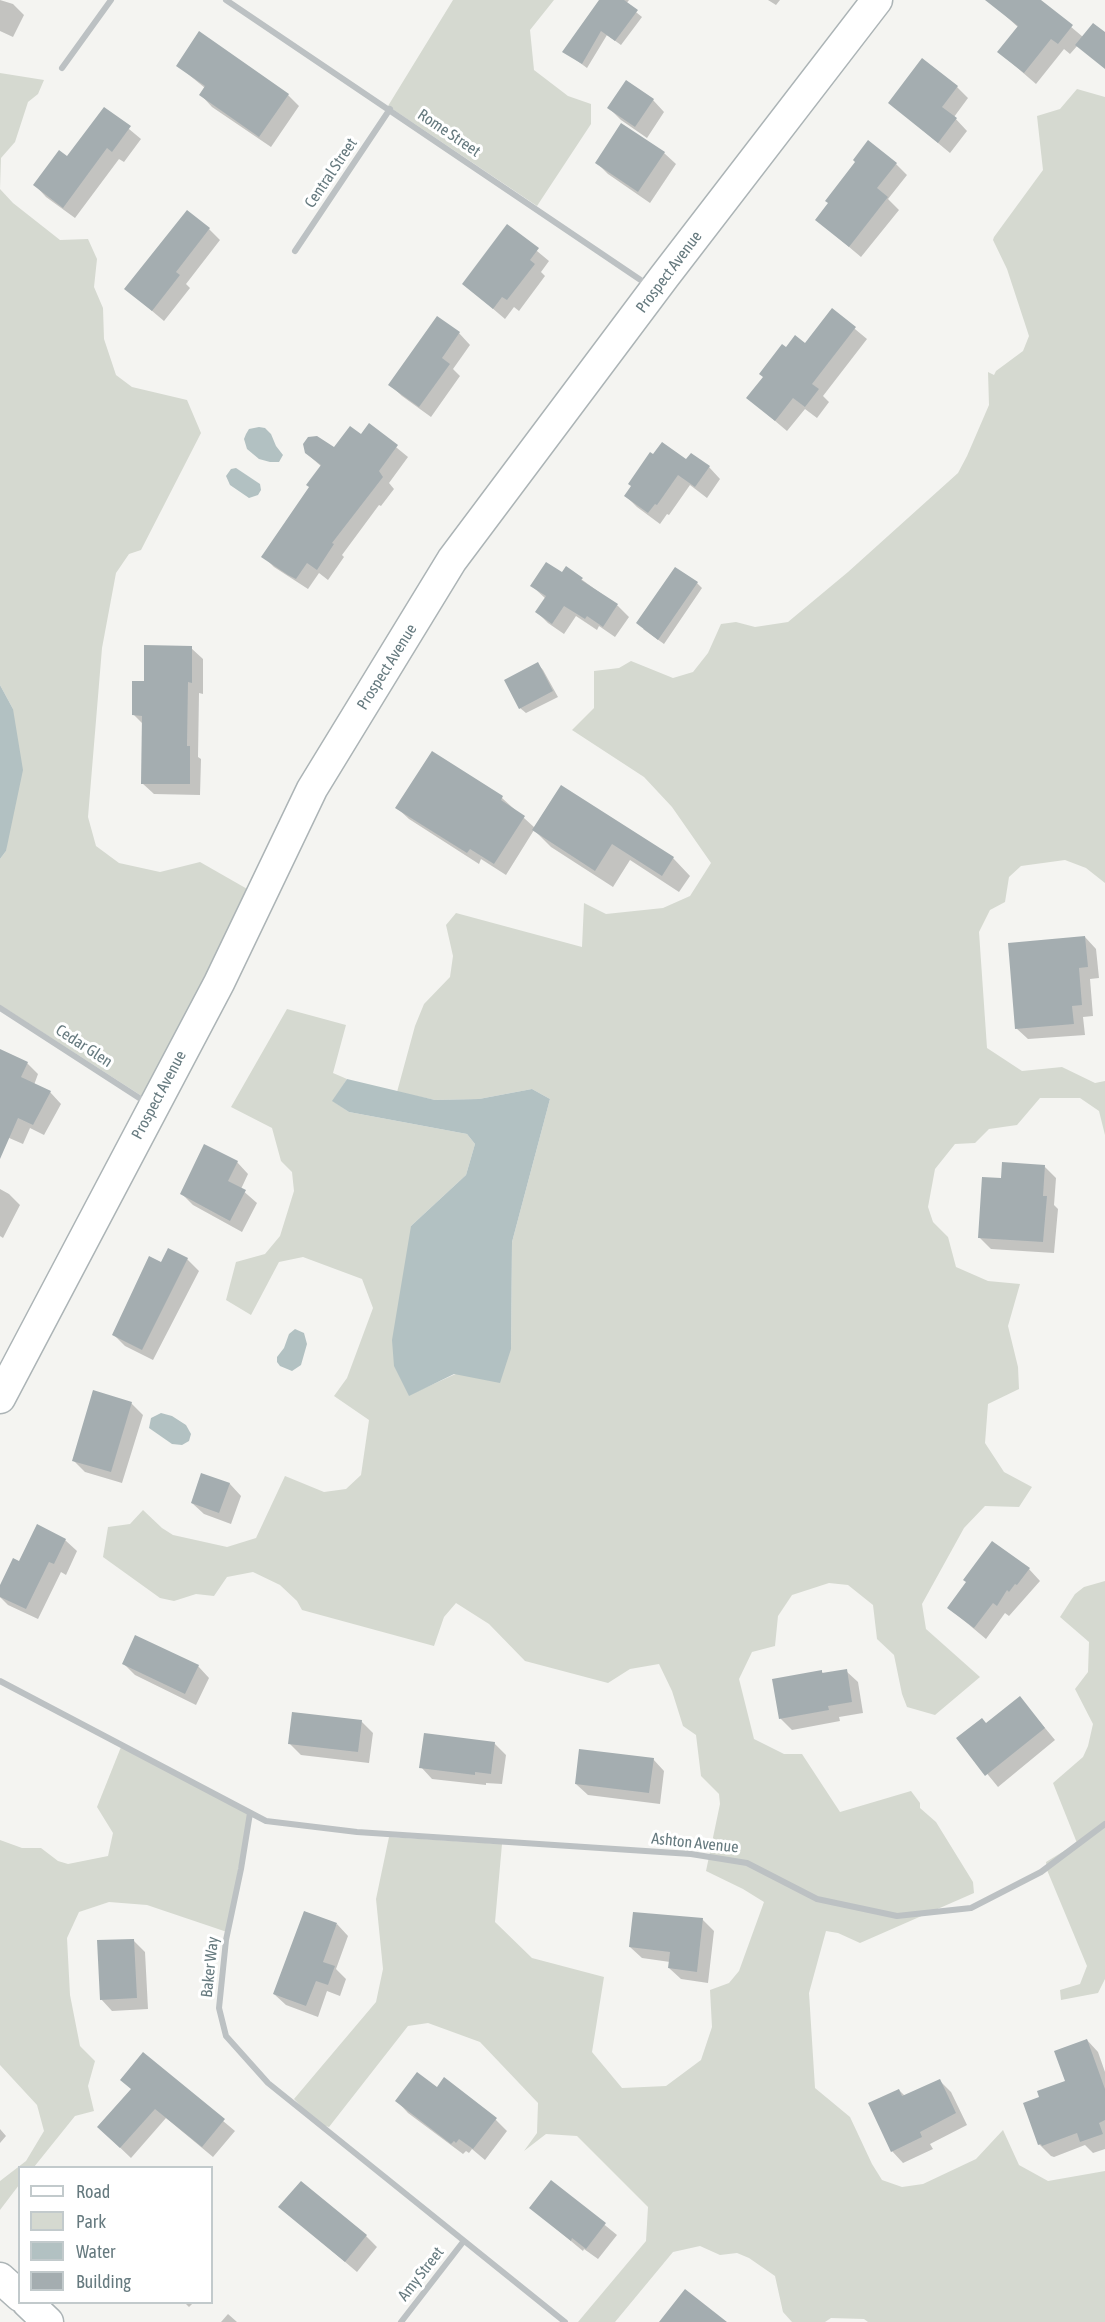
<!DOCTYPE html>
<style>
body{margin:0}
#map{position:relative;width:1105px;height:2322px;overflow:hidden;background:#f4f4f1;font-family:"Asap Condensed",sans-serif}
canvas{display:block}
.legend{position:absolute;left:18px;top:2166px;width:195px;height:138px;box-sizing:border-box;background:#fff;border:2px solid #c2cacc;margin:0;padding:8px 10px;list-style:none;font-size:18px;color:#667a7f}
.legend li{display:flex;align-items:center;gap:12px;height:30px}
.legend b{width:30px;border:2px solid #c2cacc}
</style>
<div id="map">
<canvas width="1105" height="2322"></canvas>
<ul class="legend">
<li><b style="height:8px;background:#fff"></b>Road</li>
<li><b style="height:16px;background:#d5d9d0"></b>Park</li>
<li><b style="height:16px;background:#b2c1c2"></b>Water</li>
<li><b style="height:16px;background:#a4adb0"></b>Building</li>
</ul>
</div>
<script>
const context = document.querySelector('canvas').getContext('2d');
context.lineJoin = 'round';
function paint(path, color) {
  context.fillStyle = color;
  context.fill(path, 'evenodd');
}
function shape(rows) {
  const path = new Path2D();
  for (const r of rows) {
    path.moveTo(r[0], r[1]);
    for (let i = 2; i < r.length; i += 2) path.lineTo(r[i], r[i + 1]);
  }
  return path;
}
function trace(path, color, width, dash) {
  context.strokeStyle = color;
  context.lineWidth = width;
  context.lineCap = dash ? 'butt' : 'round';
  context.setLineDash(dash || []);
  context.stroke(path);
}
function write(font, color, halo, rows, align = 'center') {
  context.font = font + ' "Asap Condensed",sans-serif';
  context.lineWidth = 6;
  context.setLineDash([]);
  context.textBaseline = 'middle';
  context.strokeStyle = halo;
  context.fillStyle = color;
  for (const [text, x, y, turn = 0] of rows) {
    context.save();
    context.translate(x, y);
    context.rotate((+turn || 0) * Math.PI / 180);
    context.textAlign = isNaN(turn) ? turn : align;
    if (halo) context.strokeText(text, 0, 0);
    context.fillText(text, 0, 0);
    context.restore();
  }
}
paint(shape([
 [453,0,554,0,530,30,534,70,568,96,591,104,591,124,537,206,388,106],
 [0,73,44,80,38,94,28,102,15,142,1,158,0,189,13,203,60,240,88,239,97,259,94,287,103,308,104,339,116,375,132,387,187,400,201,433,141,550,129,554,116,573,102,648,88,817,96,846,119,863,160,872,200,862,256,894,148,1100,0,1005,0,859,6,851,13,709,0,685],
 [1077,89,1105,97,1105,883,1086,868,1065,860,1021,866,1009,877,1005,902,990,910,979,932,987,1048,1022,1071,1062,1067,1095,1083,1105,1081,1105,1135,1099,1111,1080,1098,1040,1098,1017,1125,989,1129,975,1143,955,1144,935,1169,928,1207,933,1222,948,1237,956,1267,988,1281,1020,1284,1008,1326,1018,1367,1019,1389,988,1404,985,1443,1004,1472,1032,1487,1019,1507,985,1506,964,1528,922,1604,926,1629,980,1677,935,1715,907,1707,902,1694,894,1655,877,1639,873,1605,848,1585,829,1583,792,1595,778,1616,775,1646,752,1652,739,1679,754,1739,784,1754,802,1754,840,1812,911,1791,920,1803,920,1808,936,1822,973,1882,974,1893,860,1943,838,1933,826,1931,809,1993,815,2088,850,2117,872,2164,882,2180,902,2187,923,2184,976,2159,1003,2130,1019,2165,1048,2181,1105,2171,1105,2322,868,2322,864,2319,831,2318,825,2322,792,2322,783,2312,775,2276,749,2258,737,2253,720,2255,700,2246,673,2252,615,2322,578,2322,646,2241,648,2207,577,2136,546,2134,524,2151,537,2133,538,2103,480,2042,428,2023,408,2026,329,2127,322,2125,307,2113,294,2099,376,2002,383,1969,376,1899,389,1837,502,1844,495,1922,532,1958,604,1977,592,2052,622,2088,666,2086,701,2060,712,2027,710,1990,729,1983,739,1971,764,1902,743,1889,706,1871,720,1804,719,1794,701,1776,696,1735,683,1726,672,1691,659,1664,630,1669,608,1683,525,1661,489,1624,456,1603,444,1617,434,1646,302,1610,297,1601,280,1585,253,1572,227,1577,214,1596,196,1594,174,1601,160,1598,103,1557,108,1527,130,1524,143,1510,162,1528,173,1535,227,1547,256,1538,285,1476,324,1492,346,1489,361,1475,369,1420,334,1396,347,1378,373,1308,362,1279,303,1257,279,1262,251,1315,226,1300,236,1262,265,1254,280,1236,294,1191,292,1172,281,1161,272,1128,231,1107,287,1009,346,1025,333,1073,347,1079,333,1101,349,1112,467,1134,475,1144,466,1175,411,1226,409,1395,511,1349,512,1242,550,1099,532,1089,479,1099,435,1100,397,1092,415,1026,424,1004,450,977,453,956,446,925,456,913,582,947,584,903,606,914,663,908,690,896,711,863,672,807,644,777,572,730,594,708,594,671,619,668,631,661,673,678,693,672,708,653,721,624,736,622,755,627,788,622,848,572,958,473,967,456,989,405,988,372,994,375,996,371,1023,351,1029,336,1007,269,993,240,994,237,1043,170,1037,116,1060,109],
 [1105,1581,1105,1979,1098,1993,1061,2000,1060,1990,1080,1984,1087,1966,1047,1870,1046,1862,1077,1843,1053,1783,1083,1757,1088,1746,1093,1724,1075,1689,1088,1672,1089,1642,1060,1617,1075,1594,1084,1587],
 [121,1747,249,1811,227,1932,147,1905,109,1902,79,1912,67,1938,70,1995,80,2046,95,2061,88,2086,94,2111,75,2116,34,2167,20,2168,19,2185,0,2210,0,2181,26,2161,44,2131,37,2105,0,2065,0,1840,22,1848,41,1848,58,1861,68,1864,108,1856,113,1833,97,1807]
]), '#d5d9d0');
paint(shape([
 [259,427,265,428,271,434,276,446,283,455,279,462,270,462,259,459,247,449,244,439,246,434,249,429],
 [236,468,260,484,261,490,258,495,249,498,230,485,226,476,231,469],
 [0,685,13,709,23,770,6,851,0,859],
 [347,1079,435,1100,479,1099,532,1089,550,1099,512,1242,511,1349,500,1383,454,1374,409,1396,394,1366,392,1340,411,1226,466,1175,475,1144,467,1134,349,1112,332,1101],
 [295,1329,304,1333,307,1344,301,1365,292,1371,280,1366,277,1362,277,1357,284,1348,289,1334],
 [161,1413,172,1416,186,1425,191,1434,189,1441,182,1445,172,1444,149,1428,151,1418]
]), '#b2c1c2');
paint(shape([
 [0,0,13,4,24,15,13,37,0,31],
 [601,0,629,0,626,4,642,17,621,45,607,35,587,68,564,51],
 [768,0,780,0,776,5],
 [1001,0,1039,0,1083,37,1105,34,1105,68,1078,45,1070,54,1064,49,1036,84,999,52,1019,28,996,7],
 [177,65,288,95,299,106,271,147,212,107,201,95,205,88],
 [957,87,968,98,954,117,967,131,950,153,890,103],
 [653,100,664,112,647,138,621,120,609,108],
 [105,109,141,139,124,162,119,159,75,218,46,197,35,185,67,158],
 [664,153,676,164,650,203,608,174,597,163],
 [896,164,907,175,888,199,899,210,861,257,817,220],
 [508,227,549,261,541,272,545,276,519,311,514,307,505,319,464,284],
 [209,229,220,240,186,284,190,288,164,321,126,289],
 [832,310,867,339,823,396,829,402,817,418,805,409,787,431,748,398,786,349,805,345],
 [459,333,470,345,453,369,460,376,431,417,402,396,390,385],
 [369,425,408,457,389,483,394,489,381,506,379,505,342,555,344,557,328,580,319,573,308,589,274,567,263,556,310,488,322,467,306,453,334,449,361,436],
 [687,461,709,467,720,479,707,498,690,485,669,515,667,514,660,524,637,507,626,496],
 [566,568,618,606,629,617,615,637,599,626,597,630,576,616,564,634,548,623,537,612,546,599,532,586,562,574],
 [697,583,702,588,664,644,643,629],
 [191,648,203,659,203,694,199,693,198,757,201,759,200,795,154,794,142,783,143,724,134,715,145,683],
 [538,664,543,670,558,697,526,713,520,708],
 [562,787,673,858,690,876,679,892,630,860,613,887,551,847,534,830,506,875,481,859,479,864,409,819,397,808,502,798,535,828],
 [1085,937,1096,949,1099,978,1090,979,1093,1016,1083,1017,1085,1035,1028,1039,1016,1028],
 [0,1051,27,1063,38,1074,34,1085,50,1092,61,1104,44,1135,30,1128,23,1144,0,1134],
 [237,1162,248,1174,241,1189,257,1203,242,1232,193,1205,181,1193],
 [1044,1166,1056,1178,1054,1205,1058,1209,1054,1253,991,1249,980,1238,1003,1180],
 [0,1189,9,1194,20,1205,3,1238,0,1236],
 [187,1259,199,1271,153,1360,125,1346,114,1335,162,1264],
 [131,1403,143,1415,122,1483,85,1472,74,1461],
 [202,1474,230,1484,241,1496,231,1524,204,1514,192,1503],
 [65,1540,77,1551,66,1575,61,1572,38,1619,8,1605,0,1597,0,1588,20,1563],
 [1029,1569,1040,1581,1009,1616,1005,1613,986,1639,949,1608],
 [123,1663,198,1666,209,1678,196,1705,135,1675],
 [821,1671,824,1674,846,1671,858,1682,863,1713,839,1717,840,1721,792,1730,780,1718],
 [1020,1698,1055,1740,998,1787,958,1738,986,1725],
 [361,1721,373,1733,369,1763,301,1755,290,1744],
 [494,1743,506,1755,502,1784,486,1783,486,1785,432,1779,421,1767],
 [653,1759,664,1771,660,1804,588,1795,576,1784],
 [702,1919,714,1931,708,1983,681,1979,669,1968,670,1962,642,1958,630,1947],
 [337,1924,348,1936,336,1969,346,1979,340,1996,327,1991,318,2017,286,2005,274,1994],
 [134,1941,145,1952,148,2009,112,2011,101,1999],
 [1087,2040,1098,2052,1105,2072,1105,2149,1093,2153,1085,2145,1054,2157,1051,2156,1039,2144,1041,2098,1067,2082],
 [143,2054,235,2131,213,2157,166,2118,131,2158,110,2138,132,2090],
 [444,2080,496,2120,507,2131,485,2160,472,2149,469,2153,466,2151,463,2154,408,2113,397,2101,437,2089],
 [939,2080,951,2092,967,2125,930,2144,933,2149,903,2163,892,2151,899,2090,905,2096],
 [0,2129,6,2136,0,2143],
 [552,2182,617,2235,598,2259,584,2249,583,2251,531,2208],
 [280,2207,366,2236,377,2247,357,2272],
 [184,2302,194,2302,189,2307],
 [228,2314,237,2322,221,2322]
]), '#0003');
paint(shape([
 [599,0,624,0,638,10,615,41,601,31,582,64,562,52],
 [985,0,1041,0,1073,25,1058,44,1051,39,1024,73,997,52,1018,26],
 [1093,23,1105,32,1105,69,1075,45],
 [199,31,289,94,259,137,199,95,205,86,176,66],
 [922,58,958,86,942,107,957,118,938,143,888,103],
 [626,80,654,99,635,127,607,108],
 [104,107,131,126,112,152,107,148,63,208,33,185,59,150,67,156],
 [621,123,665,152,638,192,595,163],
 [868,140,897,163,877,188,888,197,849,247,815,220,828,203,825,201,855,162,853,160],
 [187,210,210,228,176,272,180,275,152,311,124,289],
 [507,224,539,248,530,260,535,264,507,300,502,297,493,309,462,284],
 [832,308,856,327,812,384,819,389,805,407,793,398,775,421,746,398,763,377,759,374,782,344,786,347,795,335,805,343],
 [437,316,460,332,442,358,450,364,419,407,388,385],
 [369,423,398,445,379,471,383,477,332,543,334,544,317,570,307,563,296,579,288,575,261,557,309,487,306,485,321,465,305,453,303,444,308,437,317,436,334,447,350,426,361,434],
 [662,442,686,459,691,453,710,466,695,487,678,475,657,505,655,504,648,513,624,496,631,486,628,484,650,452,653,454],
 [546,562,562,572,566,566,583,578,581,580,618,604,603,627,587,616,585,619,564,606,552,624,535,612,546,596,530,586],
 [675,567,698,582,658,640,636,623],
 [144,645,192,646,192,683,188,682,187,746,190,746,190,784,141,784,142,716,132,715,132,681,144,681],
 [538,662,553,691,519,709,504,680],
 [432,751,503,796,501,800,525,816,494,864,470,849,467,853,395,808],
 [561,785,674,857,662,876,612,844,595,871,532,830],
 [1085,936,1088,967,1079,968,1082,1005,1072,1006,1074,1024,1015,1029,1008,943],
 [0,1049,28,1062,21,1077,51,1091,33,1125,18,1118,0,1159],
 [204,1144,238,1161,228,1181,246,1190,230,1221,180,1194],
 [1002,1162,1045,1165,1043,1196,1047,1196,1043,1242,978,1238,982,1177,1001,1178],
 [168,1248,188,1258,142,1350,112,1335,149,1256,161,1262],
 [93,1390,132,1402,111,1472,72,1461],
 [201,1473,230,1483,219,1513,191,1503],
 [37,1524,66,1539,54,1564,49,1562,26,1609,0,1597,0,1585,13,1558,19,1561],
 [992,1541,1030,1568,1017,1585,1015,1584,1009,1592,1007,1590,997,1606,993,1603,974,1628,947,1608,966,1582,963,1580],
 [135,1635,199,1665,185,1694,122,1664],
 [847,1669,852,1702,828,1706,829,1710,779,1719,772,1679,822,1670,822,1673],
 [1020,1696,1045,1728,985,1776,956,1738,982,1718,986,1723],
 [292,1712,362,1720,358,1752,288,1744],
 [424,1733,495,1742,491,1774,475,1772,475,1775,419,1768],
 [579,1749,654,1758,649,1793,575,1784],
 [304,1911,337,1923,323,1962,335,1966,328,1985,316,1981,306,2006,273,1994],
 [633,1912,703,1918,697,1972,668,1968,670,1952,629,1947],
 [134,1939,137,1998,100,2000,97,1940],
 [1087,2039,1105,2089,1105,2120,1099,2123,1103,2134,1080,2142,1077,2133,1042,2146,1041,2144,1038,2145,1023,2103,1039,2097,1037,2091,1065,2081,1054,2051],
 [143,2052,225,2119,202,2147,155,2109,120,2148,97,2127,131,2089,120,2080],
 [417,2072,437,2087,444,2077,497,2118,473,2149,459,2139,456,2143,454,2141,451,2144,395,2101],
 [940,2079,956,2113,920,2132,922,2137,891,2152,868,2103,899,2089,902,2096],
 [551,2180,606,2223,586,2249,572,2238,571,2241,529,2208],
 [301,2181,367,2235,345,2262,278,2207],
 [685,2289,727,2322,659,2322]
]), '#a4adb0');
const secondary = shape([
 [0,1398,219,983,312,789,452,560,664,277,877,0],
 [0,2278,20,2296],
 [27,2302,48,2322]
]);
trace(secondary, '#acb4b6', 33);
trace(shape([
 [226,0,648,285],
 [62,68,111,0],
 [295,251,390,109],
 [0,1008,147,1103],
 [0,1681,266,1821,357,1832,691,1854,747,1863,817,1899,897,1916,971,1908,1041,1872,1105,1824],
 [250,1813,241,1869,226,1940,219,2008,226,2036,268,2083,565,2322],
 [401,2322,463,2242]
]), '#bcc1c3', 6);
trace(secondary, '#fff', 30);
write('16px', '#667a7f', '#fff', [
 ["Rome Street",449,133,34],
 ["Central Street",331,173,-56],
 ["Prospect Avenue",669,272,-53],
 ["Prospect Avenue",387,667,-58],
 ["Cedar Glen",84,1046,33],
 ["Prospect Avenue",159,1095,-62],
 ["Ashton Avenue",695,1843,6],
 ["Baker Way",210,1967,-84],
 ["Amy Street",421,2274,-52]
]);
</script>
